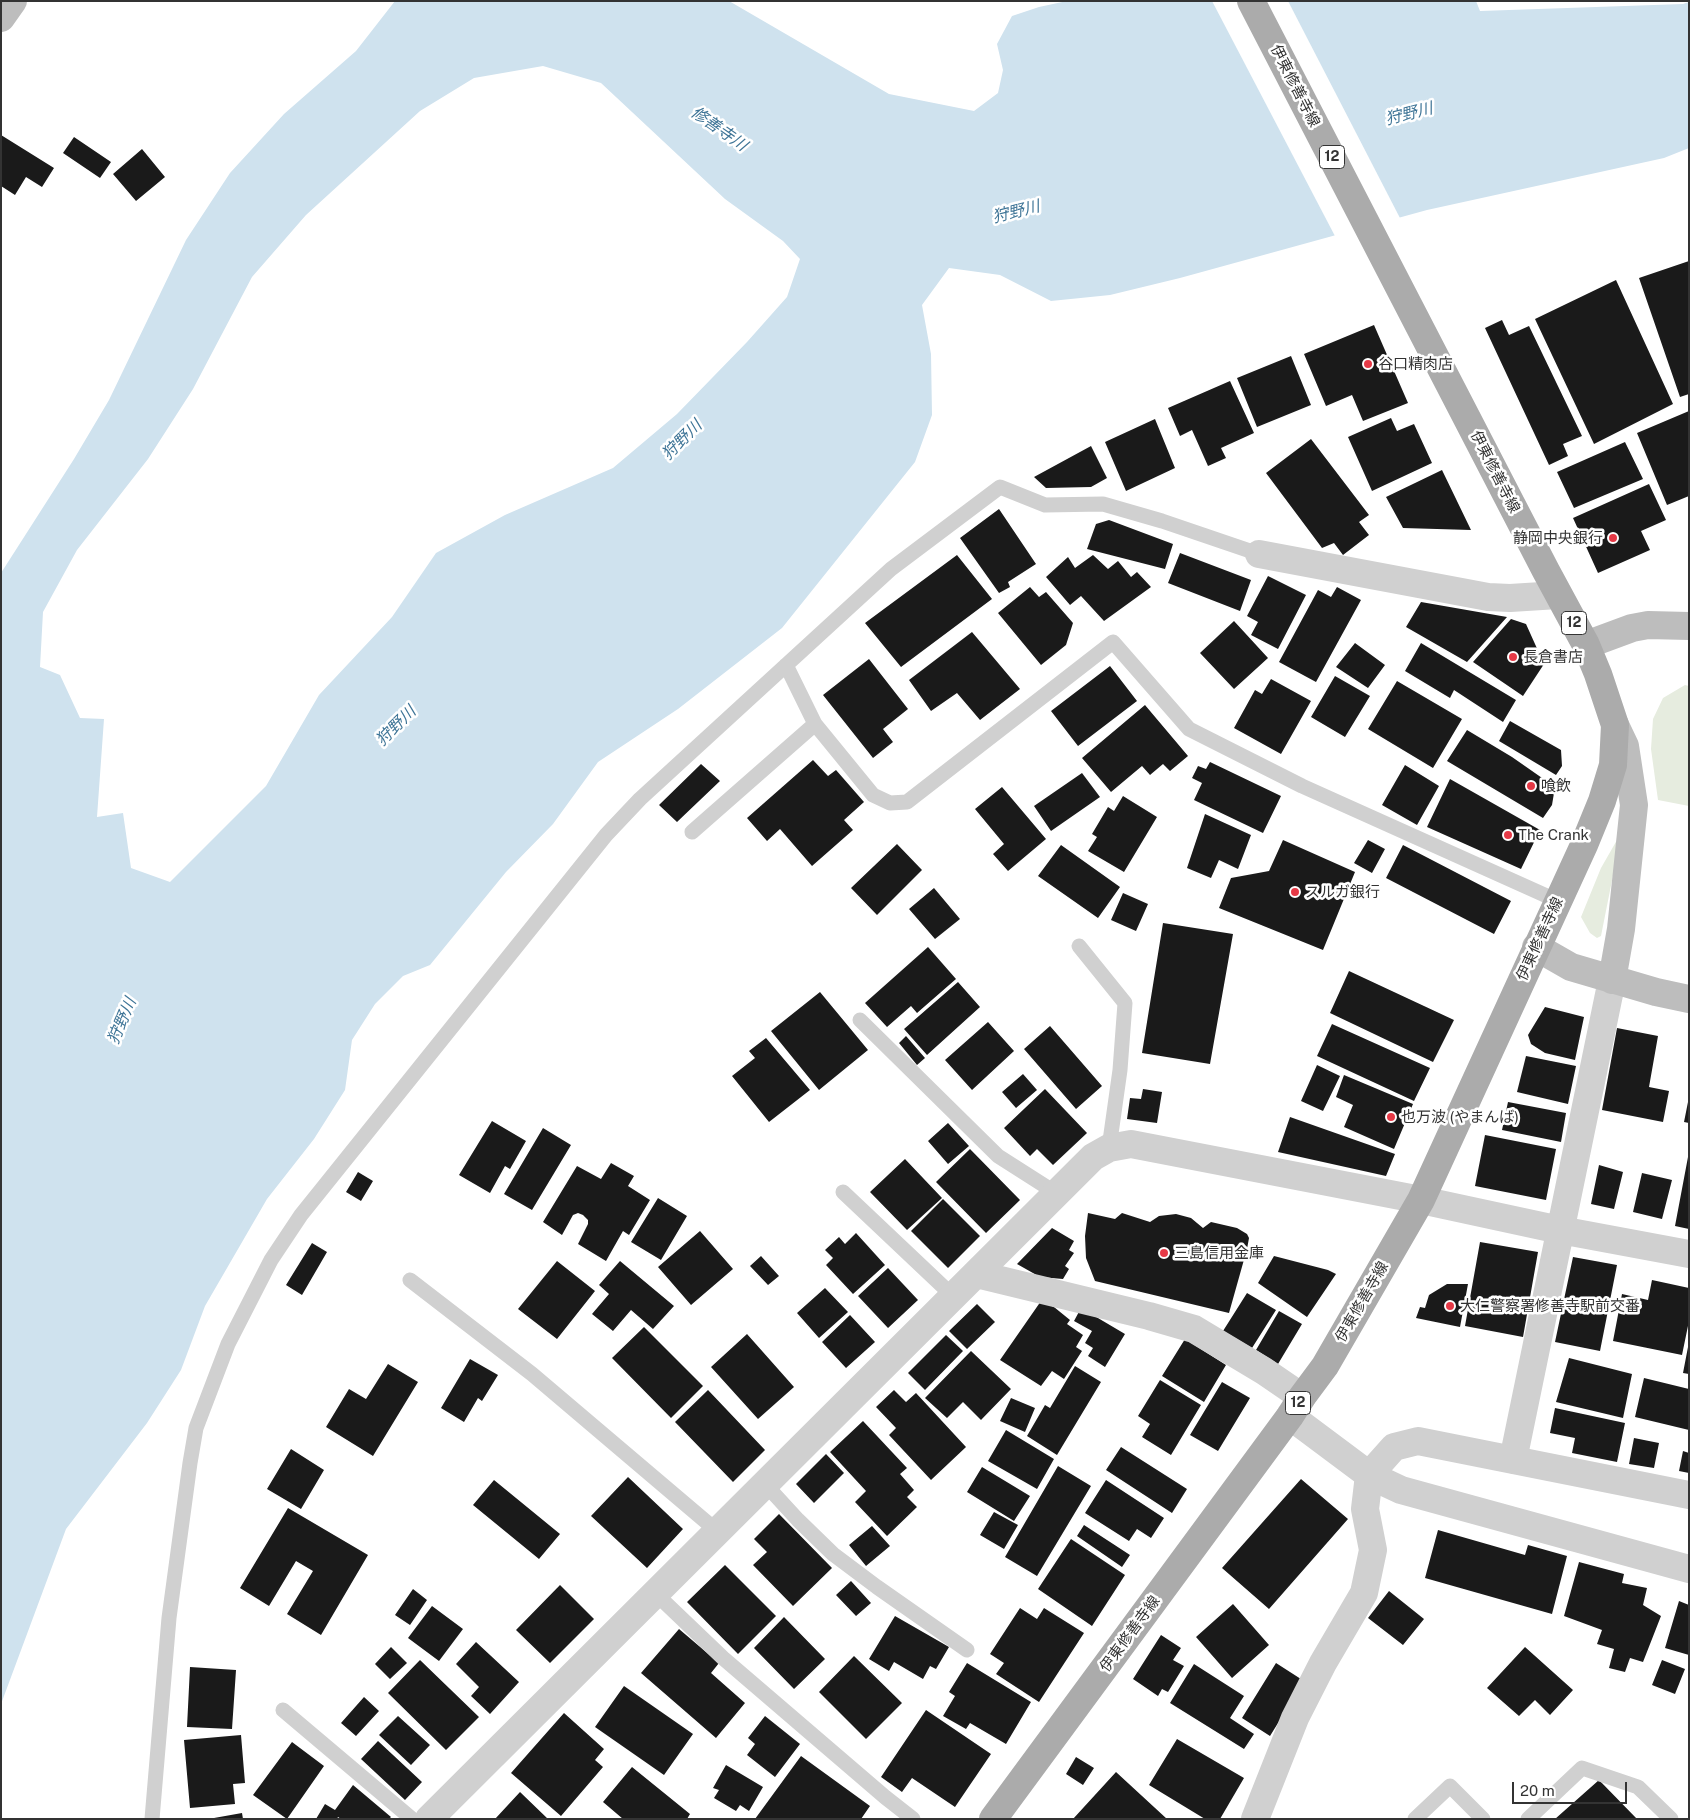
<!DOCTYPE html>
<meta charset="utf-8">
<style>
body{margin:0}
#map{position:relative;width:1690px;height:1820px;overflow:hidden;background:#fff;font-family:"Public Sans",sans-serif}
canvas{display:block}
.frame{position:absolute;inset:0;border:2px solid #333;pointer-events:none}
.scale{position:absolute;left:1512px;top:1782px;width:115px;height:22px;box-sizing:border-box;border:2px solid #333;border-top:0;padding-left:6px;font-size:15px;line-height:18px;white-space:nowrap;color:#333;-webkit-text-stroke:4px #fff;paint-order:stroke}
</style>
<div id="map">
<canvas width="1690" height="1820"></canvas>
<div class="frame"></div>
<div class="scale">20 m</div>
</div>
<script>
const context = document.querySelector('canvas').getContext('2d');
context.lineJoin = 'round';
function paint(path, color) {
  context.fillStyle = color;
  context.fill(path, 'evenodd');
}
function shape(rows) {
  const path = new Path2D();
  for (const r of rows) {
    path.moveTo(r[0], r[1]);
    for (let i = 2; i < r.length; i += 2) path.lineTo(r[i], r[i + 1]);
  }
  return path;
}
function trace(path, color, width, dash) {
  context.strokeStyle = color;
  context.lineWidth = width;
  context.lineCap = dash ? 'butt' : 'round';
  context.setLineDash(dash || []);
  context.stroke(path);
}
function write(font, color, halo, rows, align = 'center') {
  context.font = font + ' "Public Sans","Noto Sans JP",sans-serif';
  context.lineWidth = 5;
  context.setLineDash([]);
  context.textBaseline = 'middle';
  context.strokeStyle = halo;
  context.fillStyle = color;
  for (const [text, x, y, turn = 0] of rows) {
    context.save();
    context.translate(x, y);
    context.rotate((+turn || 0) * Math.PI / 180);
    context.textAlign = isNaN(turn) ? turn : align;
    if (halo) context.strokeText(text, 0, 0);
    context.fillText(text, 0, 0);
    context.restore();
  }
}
paint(shape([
 [1685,685,1689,686,1689,806,1658,800,1651,749,1653,719,1663,698],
 [1617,840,1619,845,1601,936,1597,938,1590,933,1581,917,1601,868]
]), '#e6ecdf');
paint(shape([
 [395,1,729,1,889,94,974,111,998,93,1003,70,997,44,1012,16,1039,7,1067,1,1476,1,1480,11,1683,4,1689,2,1689,148,1664,158,1427,210,1180,278,1110,295,1051,301,1000,275,949,268,922,305,931,354,932,415,915,462,782,628,678,709,598,762,553,824,506,872,430,965,403,976,375,1004,352,1040,345,1090,314,1139,267,1199,205,1306,181,1370,147,1423,66,1529,1,1704,1,573,74,459,109,400,186,240,230,173,284,114,356,51],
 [543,66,601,83,725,199,783,241,800,259,787,297,747,342,677,414,613,468,505,515,436,553,392,617,319,695,266,786,170,882,131,868,123,813,97,817,104,719,80,718,60,675,40,667,43,612,77,550,148,459,193,389,252,277,306,215,420,111,474,78]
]), '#cfe2ee');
paint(shape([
 [1212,1,1288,1,1401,220,1336,238]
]), '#fff');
paint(shape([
 [1,135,54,168,42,187,26,177,15,195,1,186],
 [74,137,111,162,100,178,63,153],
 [142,149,165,177,136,201,113,174],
 [1689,261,1689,394,1680,397,1639,278],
 [1616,280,1673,404,1594,444,1535,319],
 [1502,320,1509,335,1529,326,1582,436,1563,444,1568,456,1549,465,1485,328],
 [1374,325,1408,403,1363,421,1352,395,1326,406,1304,354],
 [1291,356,1311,405,1257,427,1237,378],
 [1230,381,1254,433,1221,448,1226,458,1208,466,1192,430,1180,436,1168,408],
 [1689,411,1689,496,1667,505,1637,433],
 [1391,418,1397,431,1414,424,1432,463,1372,491,1348,437],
 [1155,419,1175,468,1126,491,1105,442],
 [1311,439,1369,515,1359,522,1369,535,1343,555,1334,543,1322,548,1266,473],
 [1625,442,1643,479,1574,508,1557,472],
 [1091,446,1107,478,1091,487,1046,488,1034,477],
 [1442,470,1471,530,1403,528,1386,497],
 [1649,484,1666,520,1641,531,1650,550,1598,573,1573,518],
 [999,509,1036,564,1008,582,1010,587,999,593,960,538],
 [1109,520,1173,544,1165,569,1087,549,1096,524],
 [1180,553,1251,580,1240,611,1168,583],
 [957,555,992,599,901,667,865,623],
 [1093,555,1108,569,1118,561,1131,577,1137,572,1151,587,1104,621,1081,596,1070,605,1046,577,1068,557,1075,568],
 [1268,576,1306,595,1278,649,1251,635,1258,622,1247,616],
 [1030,587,1039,597,1046,592,1073,623,1066,645,1041,665,998,613],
 [1337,587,1361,600,1316,682,1279,662,1318,590,1331,597],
 [1421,602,1507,617,1467,662,1406,627],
 [1511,619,1526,624,1544,664,1523,696,1473,662],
 [1234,621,1268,658,1234,689,1200,653],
 [972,632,1020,689,980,720,957,693,931,711,909,680],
 [1355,643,1385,665,1368,688,1336,667],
 [1421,643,1516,700,1503,722,1454,690,1450,698,1405,671],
 [869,659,908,709,883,729,893,742,873,758,823,695],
 [1110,666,1137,701,1078,746,1051,711],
 [1335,676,1370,696,1345,737,1311,717],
 [1271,679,1311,701,1281,754,1234,728,1255,690,1262,694],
 [1397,681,1462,719,1433,768,1368,729],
 [1145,705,1188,756,1170,771,1163,764,1150,775,1142,766,1111,792,1082,758],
 [1510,721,1561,750,1562,766,1556,775,1499,741],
 [1467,730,1512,757,1555,787,1552,805,1543,818,1447,761],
 [813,760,828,776,836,770,864,802,844,820,853,830,812,866,780,829,767,841,747,818],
 [1210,762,1281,796,1263,833,1194,800,1202,783,1192,778,1198,766,1206,769],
 [701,764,720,781,677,822,659,805],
 [1405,765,1439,786,1417,825,1382,805],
 [1082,773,1100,797,1051,831,1034,806],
 [1450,779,1540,830,1521,869,1427,827],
 [1002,787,1046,839,1008,871,993,854,1004,844,975,809],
 [1123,796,1157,817,1124,872,1088,851,1097,837,1092,834,1108,807,1114,811],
 [1205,814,1251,835,1238,869,1219,860,1211,878,1187,868],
 [1283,840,1355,872,1323,950,1219,908,1231,878,1269,871],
 [1368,840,1385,849,1372,873,1354,863],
 [897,844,922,870,877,915,851,888],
 [1061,845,1120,887,1098,918,1038,876],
 [1403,845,1511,901,1494,934,1386,878],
 [934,888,960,919,935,939,909,909],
 [1123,893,1148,904,1136,931,1111,920],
 [1163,923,1233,934,1210,1064,1142,1053],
 [928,947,956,979,917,1013,911,1006,887,1027,865,1003],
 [1349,971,1454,1020,1433,1062,1330,1013],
 [958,982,980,1007,927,1055,904,1029],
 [820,992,868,1050,819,1090,771,1031],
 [1545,1007,1584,1017,1575,1060,1545,1053,1531,1044,1528,1035],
 [988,1022,1014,1051,972,1090,945,1060],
 [1332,1024,1430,1068,1414,1101,1317,1056],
 [1050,1026,1102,1086,1076,1109,1024,1049],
 [1617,1028,1658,1036,1649,1087,1669,1091,1663,1122,1602,1110],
 [906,1036,925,1058,917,1065,899,1043],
 [766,1038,810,1090,769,1122,732,1076,755,1058,749,1051],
 [1526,1056,1576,1066,1568,1104,1517,1092],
 [1317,1065,1340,1076,1323,1111,1301,1101],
 [1023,1074,1037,1090,1016,1108,1002,1092],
 [1344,1075,1413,1104,1394,1149,1344,1127,1353,1105,1336,1097],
 [1045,1089,1087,1133,1053,1165,1037,1149,1030,1156,1004,1128],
 [1143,1089,1162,1092,1157,1123,1127,1119,1130,1098,1141,1099],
 [1508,1102,1566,1113,1561,1142,1502,1130],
 [1688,1102,1689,1102,1689,1123,1684,1122],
 [1290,1117,1395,1154,1386,1176,1278,1152],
 [492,1121,526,1141,510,1169,505,1166,490,1193,459,1175],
 [948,1123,969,1146,948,1164,928,1141],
 [543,1128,571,1145,532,1210,504,1194],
 [1485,1135,1556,1149,1546,1200,1475,1186],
 [970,1149,1020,1200,986,1233,936,1182],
 [1688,1157,1689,1157,1689,1229,1675,1226],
 [905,1159,942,1198,907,1230,870,1192],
 [611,1163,634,1176,628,1186,650,1200,629,1235,623,1231,606,1261,578,1244,588,1224,588,1220,583,1215,578,1213,573,1215,562,1235,543,1222,577,1166,601,1179],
 [1599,1165,1623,1172,1614,1209,1591,1204],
 [358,1172,373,1181,361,1201,346,1192],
 [1642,1173,1672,1180,1662,1219,1633,1212],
 [658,1198,687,1216,661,1260,631,1242],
 [943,1199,980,1236,948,1268,911,1231],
 [1088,1213,1115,1219,1122,1213,1150,1222,1159,1216,1176,1214,1191,1218,1203,1228,1211,1222,1237,1228,1247,1234,1249,1238,1247,1249,1229,1313,1095,1281,1086,1258,1085,1236],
 [1052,1228,1074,1241,1069,1250,1074,1253,1065,1266,1069,1269,1063,1279,1040,1277,1017,1264],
 [700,1231,733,1269,691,1305,658,1267],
 [856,1233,885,1265,853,1294,826,1265,833,1258,825,1250,839,1237,845,1244],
 [1480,1242,1538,1252,1523,1337,1465,1326],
 [312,1243,327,1252,302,1295,286,1285],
 [761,1256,779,1276,768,1285,750,1266],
 [1274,1256,1328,1270,1336,1274,1307,1317,1258,1283],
 [1573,1257,1617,1265,1600,1351,1555,1342],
 [557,1261,595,1291,557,1339,518,1309],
 [620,1261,674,1306,653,1329,631,1310,613,1331,592,1314,609,1294,599,1285],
 [888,1268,918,1300,888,1328,858,1296],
 [1652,1280,1689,1288,1689,1321,1682,1355,1613,1341,1622,1294,1648,1300],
 [1447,1284,1468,1284,1460,1327,1416,1318,1420,1307,1425,1308,1429,1295],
 [825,1288,848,1312,819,1338,797,1313],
 [1247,1293,1276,1310,1252,1348,1223,1331],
 [1041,1301,1054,1307,1070,1320,1067,1324,1083,1335,1076,1347,1082,1351,1064,1379,1052,1371,1041,1386,1000,1360],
 [977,1304,995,1322,967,1349,949,1331],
 [1081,1308,1125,1334,1105,1367,1088,1356,1093,1348,1085,1343,1092,1331,1074,1321],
 [1279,1311,1302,1324,1278,1364,1256,1350],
 [850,1315,875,1342,846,1368,822,1342],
 [644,1327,703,1386,671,1418,612,1358],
 [747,1334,794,1387,758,1419,711,1367],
 [946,1335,963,1351,925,1390,908,1373],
 [1185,1339,1226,1365,1204,1402,1162,1376],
 [1688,1347,1689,1347,1689,1374,1683,1373],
 [971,1351,1011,1389,981,1420,963,1402,947,1418,925,1398],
 [1569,1358,1632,1374,1623,1418,1556,1402],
 [470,1359,498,1375,482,1401,478,1398,464,1422,441,1408],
 [388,1364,418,1382,373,1456,326,1427,349,1389,366,1399],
 [1075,1366,1101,1382,1057,1455,1027,1436,1045,1405,1050,1408],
 [1644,1378,1689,1389,1689,1430,1635,1417],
 [1160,1380,1201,1405,1171,1455,1142,1437,1150,1424,1138,1416],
 [1222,1382,1250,1398,1218,1451,1190,1435],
 [708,1390,765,1450,733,1482,675,1422],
 [894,1390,906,1402,916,1393,966,1447,931,1480,889,1435,896,1428,876,1407],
 [1011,1398,1035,1408,1025,1432,1000,1421],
 [1555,1408,1625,1423,1617,1462,1572,1453,1575,1438,1550,1433],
 [863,1421,907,1468,900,1474,914,1490,907,1497,917,1507,887,1536,855,1502,866,1491,830,1452],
 [1006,1430,1054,1459,1037,1489,988,1461],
 [1634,1438,1659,1443,1654,1468,1629,1464],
 [1121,1447,1187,1489,1172,1513,1106,1470],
 [291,1449,324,1470,301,1509,267,1489],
 [1683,1451,1689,1453,1689,1473,1679,1471],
 [826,1454,844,1473,814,1503,796,1484],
 [1058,1466,1091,1486,1037,1576,1005,1557],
 [982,1467,1030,1496,1014,1521,967,1492],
 [628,1477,683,1529,647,1568,591,1516],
 [1301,1479,1348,1519,1269,1609,1222,1568],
 [494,1480,560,1534,539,1559,473,1505],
 [1106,1480,1164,1518,1151,1538,1137,1529,1129,1541,1085,1513],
 [288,1508,368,1555,321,1635,287,1614,313,1571,296,1561,269,1606,240,1588],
 [994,1512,1018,1525,1004,1549,980,1535],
 [779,1514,832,1568,793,1606,753,1565,767,1552,754,1539],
 [1084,1525,1130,1555,1122,1567,1077,1536],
 [872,1526,890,1546,866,1566,849,1545],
 [1438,1530,1525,1555,1528,1545,1567,1556,1552,1614,1425,1578],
 [1071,1539,1125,1575,1092,1626,1038,1589],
 [1579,1562,1624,1574,1622,1583,1647,1588,1643,1605,1661,1616,1643,1662,1630,1658,1625,1672,1609,1668,1614,1649,1597,1644,1602,1630,1564,1616],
 [725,1565,776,1616,738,1654,687,1602],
 [851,1581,871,1603,856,1616,836,1595],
 [560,1585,594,1619,550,1663,516,1630],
 [413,1589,427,1600,410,1625,395,1615],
 [1389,1591,1424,1619,1403,1645,1368,1618],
 [1679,1601,1689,1605,1689,1655,1665,1648],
 [1233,1604,1269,1645,1232,1678,1196,1637],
 [432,1606,463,1629,439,1661,408,1638],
 [1020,1608,1037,1619,1044,1608,1084,1633,1039,1702,996,1674,1004,1663,990,1654],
 [895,1616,949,1647,936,1669,930,1666,923,1679,894,1662,889,1671,869,1659],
 [784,1617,825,1659,794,1689,754,1648],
 [679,1629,719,1663,711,1673,745,1703,716,1738,641,1673],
 [1161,1635,1181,1648,1173,1660,1184,1666,1168,1692,1162,1689,1158,1696,1133,1679],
 [476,1642,519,1682,490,1714,471,1696,479,1687,456,1664],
 [391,1647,407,1663,390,1679,375,1664],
 [1525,1647,1573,1690,1550,1715,1535,1700,1519,1716,1487,1688],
 [854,1656,902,1703,866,1739,819,1692],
 [420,1660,479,1717,446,1750,388,1693],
 [1662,1660,1685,1669,1675,1694,1652,1685],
 [967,1663,1031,1702,1006,1744,970,1723,966,1729,943,1716,955,1696,949,1692],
 [1276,1663,1304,1681,1270,1736,1242,1718],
 [1194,1664,1244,1696,1230,1718,1254,1734,1244,1749,1170,1703],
 [190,1667,236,1670,232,1729,187,1727],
 [624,1686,693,1734,664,1775,595,1727],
 [364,1697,379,1711,356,1736,341,1723],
 [926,1710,991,1754,955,1807,912,1778,902,1792,881,1777],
 [564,1713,604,1749,595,1760,603,1767,561,1816,511,1773],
 [398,1716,430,1745,411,1765,379,1735],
 [765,1716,800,1744,775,1777,747,1755,755,1744,748,1738],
 [241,1735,245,1783,233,1784,235,1804,190,1808,184,1740],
 [1177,1739,1244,1778,1220,1819,1205,1819,1149,1785],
 [378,1741,422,1782,405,1800,361,1759],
 [292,1742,324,1766,287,1819,253,1795],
 [801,1756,870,1806,861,1819,755,1819],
 [1076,1757,1094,1768,1083,1785,1066,1774],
 [726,1765,763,1787,749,1811,740,1805,736,1811,714,1798,719,1790,713,1788],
 [632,1767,690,1814,687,1819,623,1819,603,1802],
 [1116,1772,1167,1819,1073,1819],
 [1599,1780,1637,1819,1555,1819],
 [353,1785,391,1817,389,1819,341,1819,338,1817,337,1819,316,1819,325,1804,335,1810],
 [520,1792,548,1819,495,1819],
 [242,1813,243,1819,214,1819,214,1818]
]), '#1a1a1a');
trace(shape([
 [786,665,815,724,873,795,890,803,907,802,1113,642,1189,729,1302,786,1558,901],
 [692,832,815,724],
 [1079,946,1125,1003,1120,1070,1109,1148],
 [860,1020,998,1156,1056,1193],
 [843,1192,953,1296],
 [410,1280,532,1374,717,1531],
 [765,1484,798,1520,833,1554,877,1587,967,1650],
 [655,1593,723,1658,885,1797,913,1819],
 [283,1710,412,1819],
 [152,1819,169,1618,190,1463,196,1428,228,1344,271,1260,301,1215,606,835,640,799,891,569,1000,487,1045,505,1103,504,1162,521,1259,554],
 [1415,1819,1450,1786,1483,1819],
 [1528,1819,1582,1768,1638,1787,1671,1819]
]), '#d0d0d0', 15);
trace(shape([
 [1259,554,1488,597,1510,598,1558,595],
 [976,1274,1149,1316,1194,1329,1264,1371,1302,1397],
 [1290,1416,1369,1475,1401,1490,1689,1569],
 [1513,1460,1612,980],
 [429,1819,1093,1157,1109,1148,1131,1144,1421,1200,1560,1230,1689,1254],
 [1255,1819,1295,1718,1323,1663,1364,1593,1373,1550,1365,1509,1369,1475,1394,1447,1418,1441,1689,1495]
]), '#d0d0d0', 28);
trace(shape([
 [1,18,13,1],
 [1586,645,1632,628,1648,625,1689,626],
 [1536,947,1571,967,1656,992,1689,999],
 [1612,980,1621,929,1634,805,1625,746,1615,725]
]), '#bdbdbd', 28);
trace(shape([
 [993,1819,1290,1416,1302,1397,1325,1366,1421,1200,1584,845,1602,801,1613,765,1615,725,1598,674,1586,645,1546,571,1251,1]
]), '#ababab', 28);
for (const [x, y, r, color] of [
 [1368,364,5,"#e63946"],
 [1613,538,5,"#e63946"],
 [1513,657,5,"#e63946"],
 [1531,786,5,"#e63946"],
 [1508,835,5,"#e63946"],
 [1295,892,5,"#e63946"],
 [1391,1117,5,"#e63946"],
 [1164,1253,5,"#e63946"],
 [1450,1306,5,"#e63946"]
]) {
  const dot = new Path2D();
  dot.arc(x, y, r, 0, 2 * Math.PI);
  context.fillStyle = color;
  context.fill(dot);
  trace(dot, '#fff', 2);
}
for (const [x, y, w] of [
 [1332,157,25],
 [1574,623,25],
 [1298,1403,25]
]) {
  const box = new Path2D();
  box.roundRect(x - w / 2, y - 11.5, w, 23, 4);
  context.fillStyle = '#fff';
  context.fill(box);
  trace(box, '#333', 1);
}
write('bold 14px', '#333', null, [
 ["12",1332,157],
 ["12",1574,623],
 ["12",1298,1403]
]);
write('15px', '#333', '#fff', [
 ["伊東修善寺線",1295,86,63],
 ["伊東修善寺線",1495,472,63],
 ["伊東修善寺線",1540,939,-65],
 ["伊東修善寺線",1362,1302,-60],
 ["伊東修善寺線",1130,1634,-54]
]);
write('15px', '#333', '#fff', [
 ["谷口精肉店",1378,364],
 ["静岡中央銀行",1603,538,"right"],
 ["長倉書店",1523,657],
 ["喰飲",1541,786],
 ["The Crank",1518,835],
 ["スルガ銀行",1305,892],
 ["也万波 (やまんば)",1401,1117],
 ["三島信用金庫",1174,1253],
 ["大仁警察署修善寺駅前交番",1460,1306]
], 'left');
write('italic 16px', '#3f7597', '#fff', [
 ["狩野川",1409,114,-14],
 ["修善寺川",719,129,35],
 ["狩野川",1016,212,-14],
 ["狩野川",682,440,-45],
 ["狩野川",396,726,-45],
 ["狩野川",122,1021,-67]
]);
</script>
